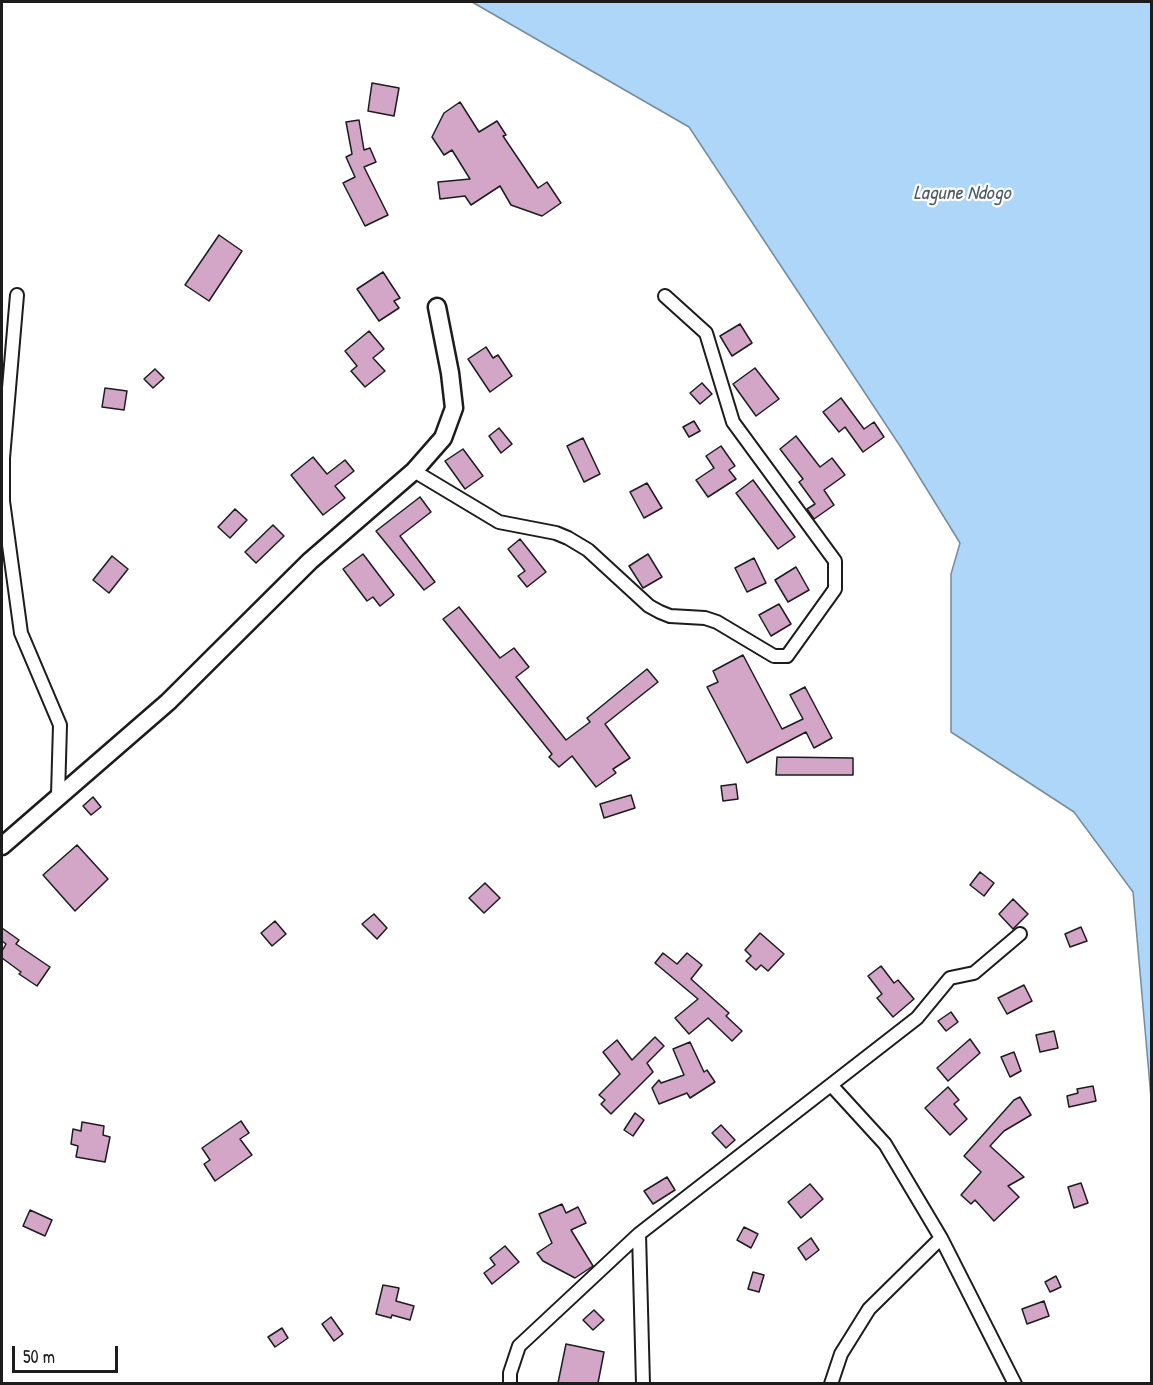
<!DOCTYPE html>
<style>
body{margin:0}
#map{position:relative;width:1153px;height:1385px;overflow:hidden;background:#fff;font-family:"Patrick Hand",sans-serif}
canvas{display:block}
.frame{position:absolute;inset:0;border:3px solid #1c1c1c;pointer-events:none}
.scale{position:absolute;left:12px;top:1346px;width:106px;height:27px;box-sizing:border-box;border:3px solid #1c1c1c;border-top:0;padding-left:8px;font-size:18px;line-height:21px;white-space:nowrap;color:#1c1c1c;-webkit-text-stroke:4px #fff;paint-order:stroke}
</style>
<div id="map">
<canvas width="1153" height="1385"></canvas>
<div class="frame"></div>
<div class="scale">50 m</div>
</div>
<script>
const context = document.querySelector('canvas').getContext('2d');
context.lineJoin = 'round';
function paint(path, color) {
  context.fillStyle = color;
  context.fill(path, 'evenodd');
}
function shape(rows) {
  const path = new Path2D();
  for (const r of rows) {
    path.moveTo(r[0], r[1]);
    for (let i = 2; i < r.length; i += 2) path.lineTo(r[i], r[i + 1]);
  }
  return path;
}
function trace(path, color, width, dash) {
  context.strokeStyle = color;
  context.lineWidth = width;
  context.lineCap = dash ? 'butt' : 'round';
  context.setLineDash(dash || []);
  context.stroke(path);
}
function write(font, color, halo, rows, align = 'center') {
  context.font = font + ' "Patrick Hand",sans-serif';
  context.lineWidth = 4.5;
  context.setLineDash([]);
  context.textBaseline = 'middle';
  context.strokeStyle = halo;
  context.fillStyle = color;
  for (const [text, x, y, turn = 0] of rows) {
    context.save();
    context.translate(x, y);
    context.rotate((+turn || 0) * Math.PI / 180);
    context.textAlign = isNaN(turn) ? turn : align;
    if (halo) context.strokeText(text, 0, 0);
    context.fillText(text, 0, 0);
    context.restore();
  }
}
const water = shape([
 [472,2,1151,2,1151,1098,1133,892,1074,812,951,732,951,574,960,543,902,449,689,127,472,2]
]);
paint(water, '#add6f8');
trace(water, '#738ca0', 1.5);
const building = shape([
 [372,83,399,88,394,116,368,111,372,83],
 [460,102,479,132,497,121,506,135,503,136,538,188,547,182,561,203,542,216,511,205,500,186,471,205,465,196,440,199,438,182,470,179,452,150,444,155,432,137,444,113,460,102],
 [359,120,364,150,370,148,376,162,364,167,388,215,365,226,343,183,355,177,346,157,352,154,346,122,359,120],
 [219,235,242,251,209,301,185,285,219,235],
 [383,272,400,298,394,301,399,308,379,321,357,289,383,272],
 [740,324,752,343,732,356,720,336,740,324],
 [369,331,384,349,373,358,385,371,365,387,351,371,357,366,345,351,369,331],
 [486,347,493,358,498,355,512,376,490,392,468,359,486,347],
 [755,368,779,399,756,416,733,384,755,368],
 [155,369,164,378,153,388,144,379,155,369],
 [702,383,712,394,700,404,690,393,702,383],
 [105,388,127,391,124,410,102,407,105,388],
 [841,398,864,429,874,422,884,437,863,452,845,427,839,432,823,412,841,398],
 [694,421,700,431,689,437,683,427,694,421],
 [499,428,512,444,501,453,489,436,499,428],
 [796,436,820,467,832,458,845,475,824,490,834,505,814,519,807,509,815,504,799,482,803,479,780,449,796,436],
 [583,438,600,474,584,482,567,446,583,438],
 [721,446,735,466,729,470,736,479,708,497,696,480,714,468,706,456,721,446],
 [463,449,483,476,465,489,445,461,463,449],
 [313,457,327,474,345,460,354,471,335,486,345,498,323,515,291,475,313,457],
 [753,480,795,537,778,549,736,493,753,480],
 [647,483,662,508,644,518,630,492,647,483],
 [420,497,431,512,400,536,435,582,424,590,376,531,420,497],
 [235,509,247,520,230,538,218,527,235,509],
 [273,525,284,536,256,563,245,552,273,525],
 [520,539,546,572,527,587,518,576,525,571,508,549,520,539],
 [363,554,394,595,380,606,373,597,367,601,343,569,363,554],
 [648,554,662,577,643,588,629,566,648,554],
 [112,556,128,569,109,593,93,580,112,556],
 [754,558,766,583,747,592,735,568,754,558],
 [796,567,809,590,788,602,775,580,796,567],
 [779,604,791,624,771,636,759,615,779,604],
 [459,607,500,658,514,648,529,667,516,677,566,740,590,722,587,718,647,669,658,682,605,724,630,758,613,769,616,773,596,787,572,756,559,767,549,757,552,754,443,619,459,607],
 [743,655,782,729,803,719,790,695,805,687,832,738,814,748,806,732,747,763,707,687,718,682,713,671,743,655],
 [777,757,853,758,853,775,776,775,777,757],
 [736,784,738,799,723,801,721,786,736,784],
 [631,795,635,808,604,818,600,804,631,795],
 [93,797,101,807,91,815,83,806,93,797],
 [77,845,108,879,75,911,43,875,77,845],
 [980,872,994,883,984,896,970,885,980,872],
 [485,883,500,898,484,913,469,898,485,883],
 [1013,899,1028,914,1013,929,999,914,1013,899],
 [374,914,387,928,377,939,362,924,374,914],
 [275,921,286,934,272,946,261,933,275,921],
 [1081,927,1087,941,1070,947,1065,934,1081,927],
 [2,928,19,940,16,944,50,967,37,986,19,974,21,972,2,958,2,951,6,944,2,941,2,928],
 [760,933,784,954,768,971,761,965,756,970,746,961,751,956,745,950,760,933],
 [663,953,677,964,687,953,702,965,691,979,729,1013,726,1016,742,1031,732,1041,708,1018,689,1034,675,1018,698,999,655,963,663,953],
 [881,966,894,983,898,980,914,999,893,1017,877,998,882,994,868,976,881,966],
 [1024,985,1032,1001,1007,1014,998,998,1024,985],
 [951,1012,958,1022,946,1031,938,1021,951,1012],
 [1054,1031,1058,1048,1040,1052,1036,1035,1054,1031],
 [655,1037,664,1046,647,1063,653,1072,611,1114,601,1104,605,1100,599,1095,620,1074,603,1052,617,1040,632,1060,655,1037],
 [970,1039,980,1053,948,1081,937,1068,970,1039],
 [690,1042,704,1072,707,1070,715,1082,690,1098,687,1093,659,1104,652,1088,659,1080,661,1083,684,1075,673,1049,690,1042],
 [1014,1052,1021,1071,1010,1077,1001,1057,1014,1052],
 [1093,1086,1096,1101,1069,1107,1067,1096,1078,1093,1077,1089,1093,1086],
 [948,1087,959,1100,954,1104,967,1119,950,1135,925,1108,948,1087],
 [1020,1097,1031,1115,1004,1131,990,1146,1024,1177,1008,1186,1019,1197,994,1221,975,1200,971,1204,961,1195,981,1172,964,1156,1014,1100,1020,1097],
 [635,1113,644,1120,633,1136,624,1130,635,1113],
 [241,1121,249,1133,240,1139,252,1155,215,1181,204,1164,210,1160,202,1148,241,1121],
 [82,1122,104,1126,103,1135,110,1137,105,1162,76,1157,78,1146,71,1144,73,1129,81,1131,82,1122],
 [721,1125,735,1140,726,1148,712,1133,721,1125],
 [667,1177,675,1190,653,1204,644,1191,667,1177],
 [1081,1183,1088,1203,1074,1208,1068,1187,1081,1183],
 [810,1184,823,1199,801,1218,788,1202,810,1184],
 [562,1204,566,1213,578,1207,586,1223,571,1230,593,1266,575,1278,543,1261,537,1253,552,1243,539,1214,562,1204],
 [30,1210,52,1220,45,1236,23,1226,30,1210],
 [744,1227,758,1234,751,1248,737,1240,744,1227],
 [811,1238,819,1250,806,1260,798,1248,811,1238],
 [505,1246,519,1262,492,1284,484,1273,495,1265,490,1258,505,1246],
 [753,1272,764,1275,759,1292,748,1289,753,1272],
 [1056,1276,1061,1287,1050,1292,1045,1282,1056,1276],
 [383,1285,399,1288,396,1301,414,1306,410,1320,392,1315,391,1318,376,1314,383,1285],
 [1044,1301,1049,1316,1027,1324,1022,1309,1044,1301],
 [594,1310,604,1320,593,1330,583,1320,594,1310],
 [331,1317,343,1334,334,1341,322,1324,331,1317],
 [282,1328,288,1338,275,1347,268,1337,282,1328],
 [566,1344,604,1352,598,1383,558,1383,566,1344]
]);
paint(building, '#d3a5c7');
trace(building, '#1c1c1c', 1.5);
const street = shape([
 [17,295,3,458,3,501,21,633,60,725,58,795],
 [414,471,499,522,556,533,568,538,588,550,649,606,660,612,670,616,705,618,717,622,774,656,787,656,835,589,835,561,733,422,706,333,665,296],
 [832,1086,885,1144,941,1238,1015,1384],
 [639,1234,643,1384],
 [510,1384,510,1373,519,1346,639,1234,917,1018,950,978,974,973,1020,934],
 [831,1384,841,1354,869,1309,941,1238]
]);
const secondary = shape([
 [2,846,168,702,310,561,414,471,443,438,454,408,450,373,437,307]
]);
trace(street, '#1c1c1c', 16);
trace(secondary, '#1c1c1c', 21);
trace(street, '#fff', 12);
trace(secondary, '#fff', 16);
write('italic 20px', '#4f5d69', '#fff', [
 ["Lagune Ndogo",962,194]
]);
</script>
